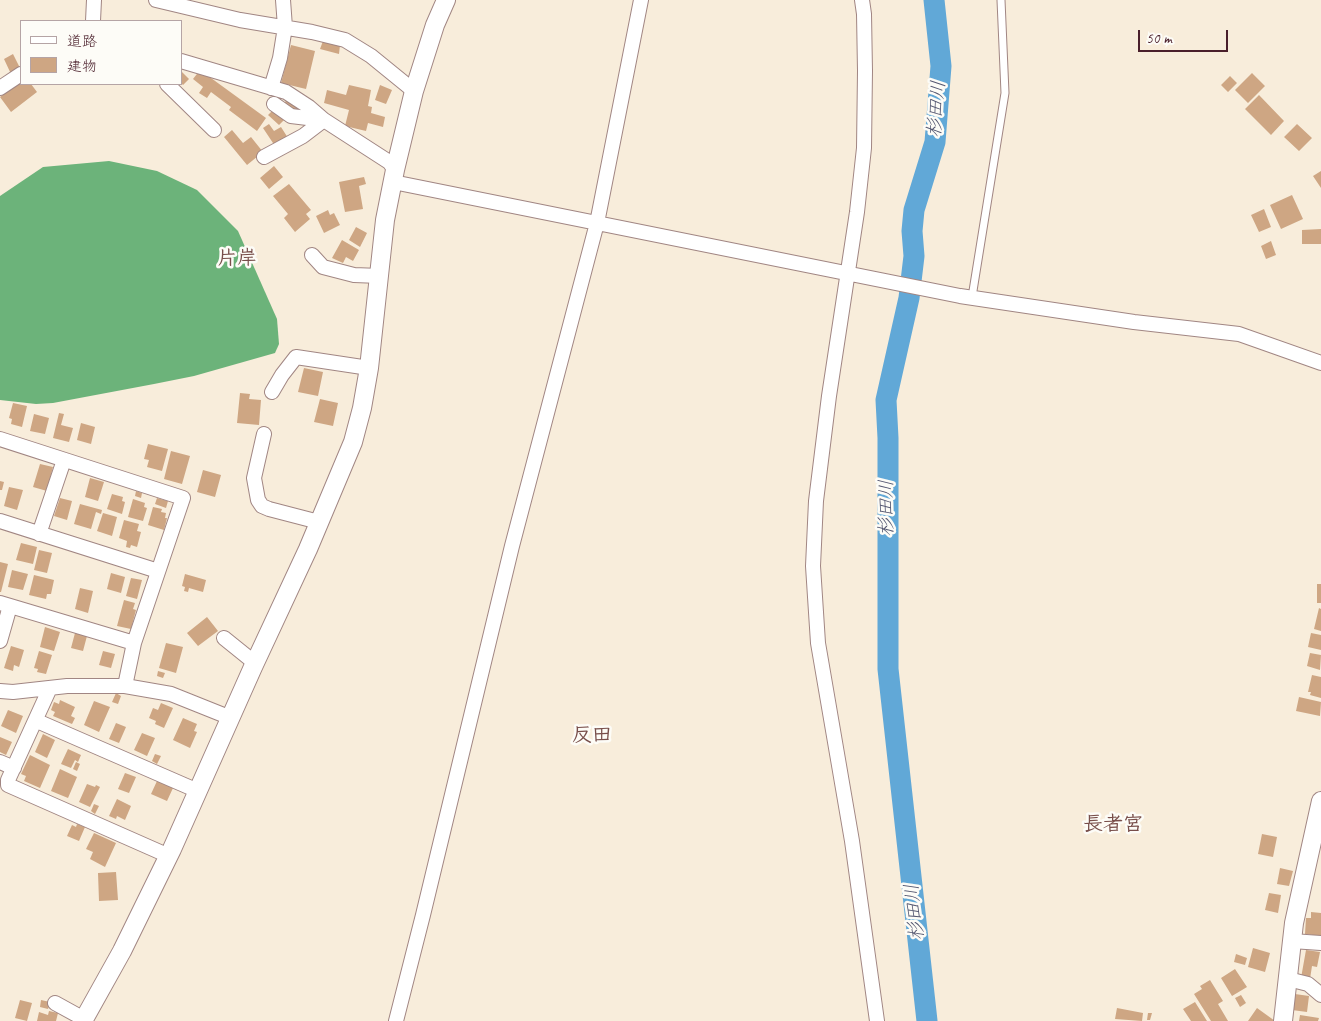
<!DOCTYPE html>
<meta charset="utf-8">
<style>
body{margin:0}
#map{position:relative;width:1321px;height:1021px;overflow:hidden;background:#f8eddb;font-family:Caveat,"Klee One",sans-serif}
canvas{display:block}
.legend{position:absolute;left:20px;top:20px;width:162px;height:65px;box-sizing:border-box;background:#fdfcf7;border:1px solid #b5a4a5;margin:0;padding:6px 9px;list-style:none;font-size:15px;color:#4a1f2b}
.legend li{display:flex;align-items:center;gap:10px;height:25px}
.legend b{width:25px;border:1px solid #b5a4a5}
.scale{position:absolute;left:1138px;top:30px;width:90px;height:22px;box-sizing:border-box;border:2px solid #4a1f2b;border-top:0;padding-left:6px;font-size:15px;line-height:18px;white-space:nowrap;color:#4a1f2b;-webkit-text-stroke:4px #fdfcf7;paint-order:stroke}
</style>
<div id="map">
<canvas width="1321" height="1021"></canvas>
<ul class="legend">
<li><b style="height:6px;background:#fff"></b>道路</li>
<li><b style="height:14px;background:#cea683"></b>建物</li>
</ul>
<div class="scale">50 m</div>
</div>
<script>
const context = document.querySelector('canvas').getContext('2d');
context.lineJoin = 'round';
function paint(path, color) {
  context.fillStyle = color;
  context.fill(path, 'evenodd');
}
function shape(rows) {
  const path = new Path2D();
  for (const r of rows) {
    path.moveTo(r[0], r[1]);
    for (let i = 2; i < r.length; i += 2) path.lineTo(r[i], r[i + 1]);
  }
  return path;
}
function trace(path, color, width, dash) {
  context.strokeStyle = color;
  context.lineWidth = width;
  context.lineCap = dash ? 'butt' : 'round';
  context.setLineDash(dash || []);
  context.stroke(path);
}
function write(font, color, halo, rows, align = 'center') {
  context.font = font + ' Caveat,"Klee One",sans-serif';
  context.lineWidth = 5;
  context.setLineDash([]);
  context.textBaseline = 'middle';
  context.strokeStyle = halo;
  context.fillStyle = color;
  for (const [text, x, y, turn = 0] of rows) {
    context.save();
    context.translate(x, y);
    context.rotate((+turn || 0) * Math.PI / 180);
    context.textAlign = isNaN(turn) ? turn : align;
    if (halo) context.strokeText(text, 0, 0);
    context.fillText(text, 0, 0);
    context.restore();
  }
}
paint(shape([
 [109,161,157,171,197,190,238,231,277,319,279,344,275,353,194,376,154,384,53,403,36,404,0,400,0,196,43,167]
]), '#6cb37a');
trace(shape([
 [927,1021,888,669,888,438,886,400,909,298,914,256,912,231,914,210,935,142,941,66,934,0]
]), '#61a8d7', 21);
paint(shape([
 [323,41,340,45,339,54,320,49],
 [291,45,315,51,306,89,281,83],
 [13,54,21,70,11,74,4,59],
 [200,70,266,118,257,131,229,110,231,107,211,92,207,98,199,93,203,87,193,79],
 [181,71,189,79,183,85,181,83],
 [1252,73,1265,86,1248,103,1235,90],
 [1230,76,1237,83,1228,92,1221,85],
 [21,80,21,84,31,84,37,92,11,112,0,97],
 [349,85,371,90,368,106,372,107,371,113,385,117,383,127,368,123,366,131,345,126,349,110,324,103,327,90,346,95],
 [380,85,392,90,386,104,375,100],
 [1259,95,1284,121,1271,135,1245,109],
 [288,98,300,106,296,113,283,105],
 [275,108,286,118,279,125,268,115],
 [269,124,274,131,281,127,288,138,275,146,263,128],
 [1297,124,1312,138,1299,151,1284,137],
 [232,130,243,143,251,137,263,152,247,165,224,137],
 [274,166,283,177,269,189,260,178],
 [1321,171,1321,188,1313,176],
 [364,177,366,184,359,186,363,209,345,212,339,182],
 [289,184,311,210,306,214,310,219,295,232,284,218,288,214,273,196],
 [1292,195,1303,219,1281,229,1270,205],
 [1264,209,1271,227,1259,232,1251,215],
 [328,210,330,215,334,213,340,225,324,233,316,216],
 [356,227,367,233,360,247,349,240],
 [1321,229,1321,244,1302,244,1302,230],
 [342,240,359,250,353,261,346,257,343,263,332,258],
 [1271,241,1276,255,1266,259,1261,246],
 [304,368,323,372,318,396,298,392],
 [240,393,250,394,249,399,261,400,259,425,237,423],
 [320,399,338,403,333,426,314,422],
 [13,403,27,406,22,427,11,424,12,419,9,418],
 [59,413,64,414,61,425,73,428,69,442,53,438],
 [34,414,49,418,45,434,30,431],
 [81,423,95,427,91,444,77,440],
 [148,444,168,449,162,471,147,467,149,460,144,459],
 [171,451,190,456,182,484,164,479],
 [40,464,53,467,47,491,33,487],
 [203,470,221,475,215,497,197,492],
 [90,478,104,482,98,501,85,497],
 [0,481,4,482,2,490,0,490],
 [9,487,23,490,17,510,4,506],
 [136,491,142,493,141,498,135,496],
 [112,494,123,497,122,501,125,502,122,514,107,509],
 [60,498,72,501,67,520,54,516],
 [157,498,168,501,166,508,155,504],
 [133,499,145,503,144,507,147,508,143,521,128,517],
 [80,504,102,510,101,514,96,512,91,529,74,524],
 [153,507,162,509,161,512,166,513,165,518,167,518,164,530,148,525],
 [103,513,117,517,112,536,97,531],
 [124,520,139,524,137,531,141,532,137,547,131,545,130,548,126,547,127,541,119,538],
 [21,543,37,547,33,564,16,560],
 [39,550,52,553,47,573,34,570],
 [0,562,8,564,1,592,0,592],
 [12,570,28,574,23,590,8,587],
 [111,573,125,577,121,593,107,589],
 [185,574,206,580,203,592,189,588,188,592,184,591,185,587,182,586],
 [34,575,54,580,51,594,47,594,46,599,29,595],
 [131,578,142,580,137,599,126,596],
 [1317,584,1321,584,1321,603,1317,603],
 [80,588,93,591,88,613,75,609],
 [124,600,135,603,133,609,136,610,131,629,117,626],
 [1319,608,1321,609,1321,631,1314,629],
 [207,617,218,631,198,646,187,633],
 [45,627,60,632,54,651,40,647],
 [75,633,87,636,83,651,71,648],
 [1311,633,1321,635,1321,650,1308,647],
 [166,643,183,647,176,673,159,668],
 [11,646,24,650,19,667,14,665,13,671,4,668],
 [39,651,52,655,46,674,37,672,38,669,34,668],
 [103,651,115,654,111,668,99,665],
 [1310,653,1321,655,1320,670,1307,666],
 [158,671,165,673,163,678,157,676],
 [1312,675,1321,677,1321,698,1310,695,1311,692,1308,692],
 [116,693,121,696,118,704,112,702],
 [1299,697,1321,702,1320,716,1296,711],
 [60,700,75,707,71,716,75,718,72,724,53,716,55,712,51,710,54,702,59,704],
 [94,701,110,707,99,732,84,725],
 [161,703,173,708,164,728,155,724,156,721,149,718,153,708,158,710],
 [8,710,23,716,16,733,1,726],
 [183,718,197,724,194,731,197,732,190,748,173,740],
 [116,723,126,727,119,743,109,739],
 [142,733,155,738,147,756,134,750],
 [43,734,55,740,47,758,35,752],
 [0,737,12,742,6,755,0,752],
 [68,749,81,755,78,762,75,760,71,768,61,764],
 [155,754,161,756,157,764,152,761],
 [30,755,50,765,40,788,24,781,26,776,21,774],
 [76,762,80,764,77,771,73,769],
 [60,769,77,777,68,798,51,791],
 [125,773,136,777,129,793,118,789],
 [157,781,173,788,167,801,151,794],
 [87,784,95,787,96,785,100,787,90,807,79,802],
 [117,799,131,806,125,820,117,816,116,819,109,816],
 [94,804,99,806,95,814,91,811],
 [77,824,85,827,79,841,67,836,72,825,76,827],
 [94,833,116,843,105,867,90,859,93,852,86,849],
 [1262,834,1277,837,1273,857,1258,854],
 [1280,868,1293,871,1289,886,1277,884],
 [116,872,118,900,99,901,98,873],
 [1269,893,1281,895,1278,913,1265,910],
 [1311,912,1321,913,1321,936,1305,934,1306,918,1311,918],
 [1253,948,1270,953,1265,972,1248,967],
 [1306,950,1320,952,1317,967,1312,966,1310,979,1301,978],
 [1236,954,1247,958,1245,965,1234,962],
 [1235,969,1247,987,1232,996,1221,978],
 [1210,980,1223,1001,1218,1004,1228,1021,1211,1021,1194,994,1202,989,1200,986],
 [1295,994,1309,996,1307,1012,1292,1010],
 [1241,995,1246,1003,1240,1007,1235,998],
 [20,1000,32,1003,27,1021,15,1018],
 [41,1000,50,1002,48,1009,40,1007],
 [1195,1002,1207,1021,1191,1021,1183,1009],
 [1117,1008,1143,1013,1142,1021,1115,1019],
 [1257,1008,1275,1021,1248,1021],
 [49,1011,58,1013,56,1021,37,1021,39,1012,48,1015],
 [1148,1013,1152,1013,1150,1020,1147,1020],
 [1300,1015,1319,1018,1318,1021,1299,1021]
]), '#cea683');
const service = shape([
 [972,297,1005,93,1001,0]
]);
const minor = shape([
 [156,0,240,20,312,32,345,40,371,56,414,91],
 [862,0,864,14,865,71,864,148,857,212,829,396,816,501,813,566,818,643,852,841,877,1021],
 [93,21,94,0],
 [181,61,286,92,309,107,324,120,389,162,395,170],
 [167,84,214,130],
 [0,88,21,74],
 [271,88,280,58,285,27,283,0],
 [274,104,291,116,324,120],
 [264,157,303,136,324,120],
 [393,182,960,296,1134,322,1239,334,1321,363],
 [312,255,323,267,354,275,380,276],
 [272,392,282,375,296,357,369,368],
 [264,434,254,478,258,500,262,506,269,509,319,522],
 [0,439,183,498,134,643,125,686],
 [0,521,158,571],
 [39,534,64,460],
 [0,603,134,643],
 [224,638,255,663],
 [0,641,10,606],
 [50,688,8,780,8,785,169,856],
 [0,691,13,692,67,686,125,686,171,694,231,718],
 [37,721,198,791],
 [0,762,14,768],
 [1292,941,1321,943],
 [1288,979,1308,984,1321,995],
 [55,1003,84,1019],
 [396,1021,423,915,512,546,597,223,641,0]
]);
const tertiary = shape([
 [83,1021,122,951,172,849,253,667,308,549,353,442,362,408,369,368,385,220,395,170,414,91,435,25,446,0],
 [1283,1021,1294,923,1321,801]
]);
trace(service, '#a18683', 9);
trace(minor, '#a18683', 16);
trace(tertiary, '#a18683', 20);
trace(service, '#fff', 7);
trace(minor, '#fff', 14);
trace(tertiary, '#fff', 18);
write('italic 19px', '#535670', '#fdfcf7', [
 ["杉田川",937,109,-85],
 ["杉田川",887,508,-90],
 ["杉田川",915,912,-96]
]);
write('bold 20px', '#784e4a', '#fdfcf7', [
 ["片岸",237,259],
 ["反田",592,736],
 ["長者宮",1113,825]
]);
</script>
